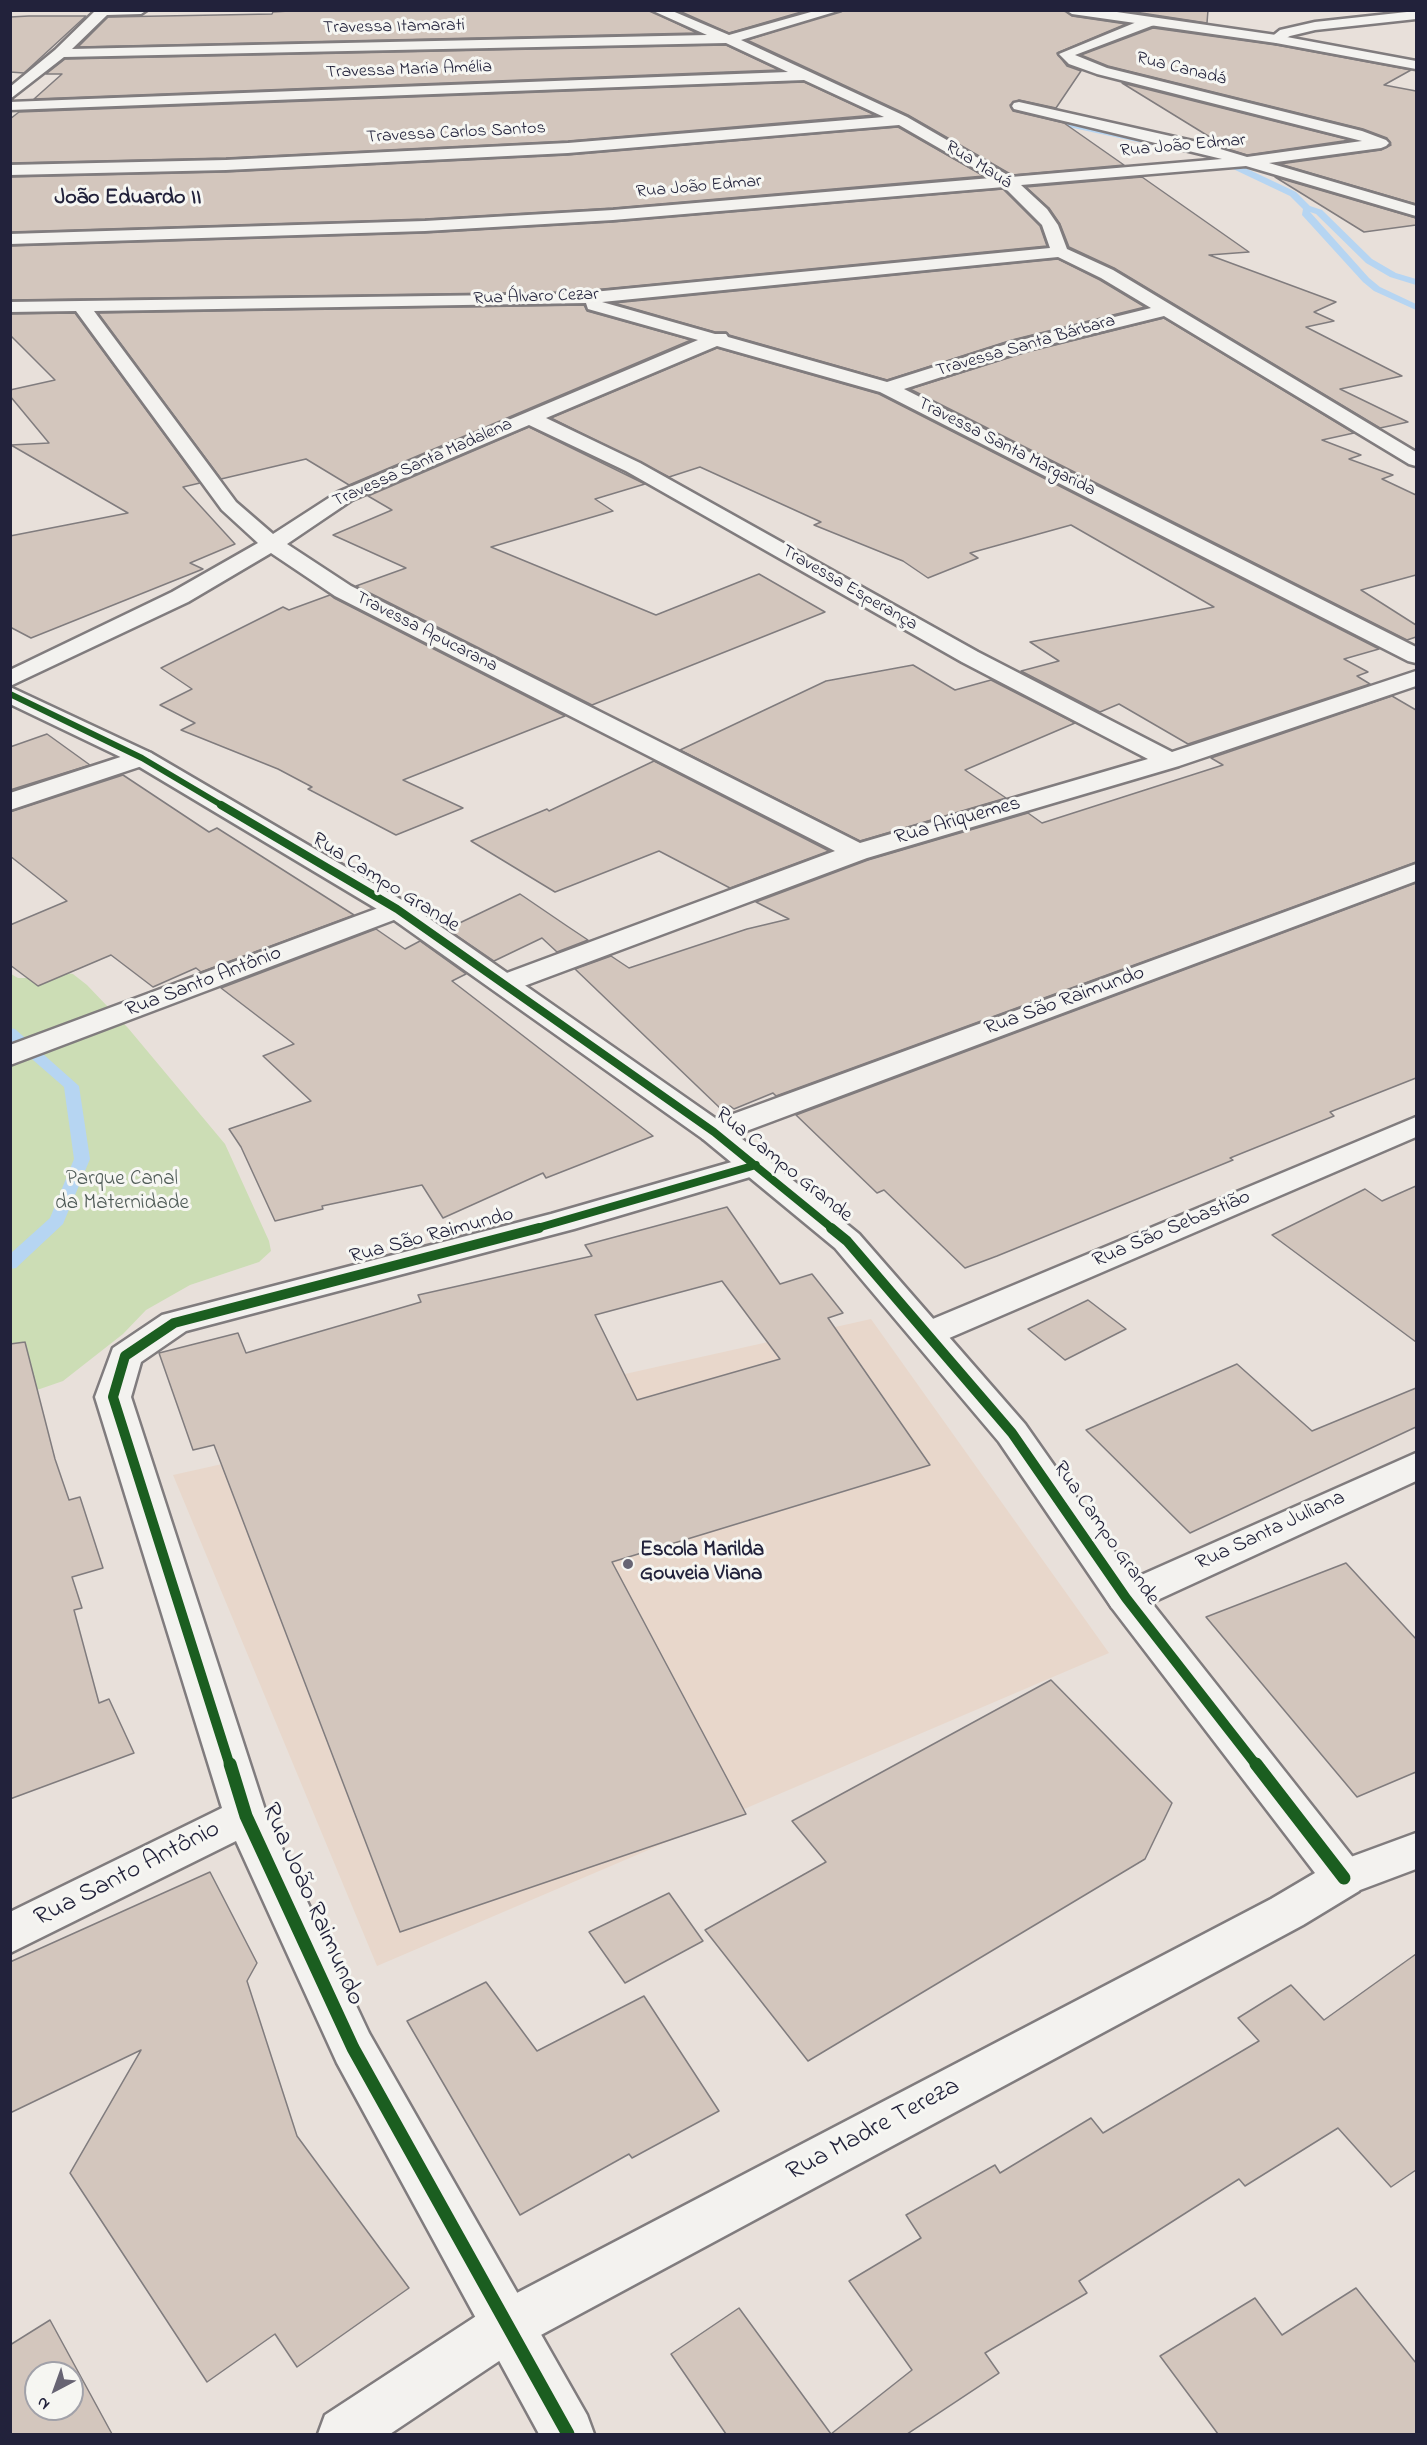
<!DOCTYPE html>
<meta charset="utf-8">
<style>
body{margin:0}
#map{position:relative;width:1427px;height:2445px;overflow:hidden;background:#e8e0da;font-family:"Indie Flower",sans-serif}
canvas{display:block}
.frame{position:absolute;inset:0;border:12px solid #22223b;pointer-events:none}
.north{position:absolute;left:24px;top:2361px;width:60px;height:60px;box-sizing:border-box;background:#f6f6f2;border:2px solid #a1a1a9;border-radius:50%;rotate:221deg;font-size:16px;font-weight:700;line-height:24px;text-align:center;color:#22223b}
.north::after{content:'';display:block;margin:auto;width:21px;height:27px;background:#676473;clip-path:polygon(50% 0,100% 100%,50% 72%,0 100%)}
</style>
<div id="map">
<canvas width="1427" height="2445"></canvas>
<div class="frame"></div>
<div class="north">N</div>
</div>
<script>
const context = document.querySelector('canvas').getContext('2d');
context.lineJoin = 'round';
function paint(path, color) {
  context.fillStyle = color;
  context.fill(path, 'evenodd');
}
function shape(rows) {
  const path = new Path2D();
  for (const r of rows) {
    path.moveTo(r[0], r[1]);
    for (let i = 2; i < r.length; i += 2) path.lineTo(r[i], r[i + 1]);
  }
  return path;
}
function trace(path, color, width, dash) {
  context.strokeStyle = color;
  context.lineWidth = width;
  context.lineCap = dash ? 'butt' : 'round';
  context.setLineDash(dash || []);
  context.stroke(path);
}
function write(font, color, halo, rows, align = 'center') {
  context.font = font + ' "Indie Flower",sans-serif';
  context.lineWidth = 6;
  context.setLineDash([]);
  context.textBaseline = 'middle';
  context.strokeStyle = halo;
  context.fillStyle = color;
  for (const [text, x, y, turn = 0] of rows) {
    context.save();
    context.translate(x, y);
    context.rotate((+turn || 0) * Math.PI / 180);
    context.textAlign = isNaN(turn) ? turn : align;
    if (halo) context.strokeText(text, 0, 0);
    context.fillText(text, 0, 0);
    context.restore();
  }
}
paint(shape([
 [871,1319,1109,1653,377,1966,173,1475]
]), '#e8d7cb');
paint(shape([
 [60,972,73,974,87,985,128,1028,225,1144,269,1241,271,1251,259,1262,190,1285,146,1310,123,1334,63,1381,11,1399,11,974,18,978,33,978]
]), '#ccddb5');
paint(shape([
 [1044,117,1198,151,1202,153,1198,155,1041,121,1044,117],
 [1231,164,1237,164,1296,192,1310,206,1322,210,1372,259,1396,273,1416,279,1416,285,1390,277,1366,263,1316,214,1310,212,1369,278,1380,287,1416,304,1416,310,1374,291,1363,282,1302,215,1303,209,1290,196,1231,168,1231,164],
 [10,1028,15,1029,79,1086,90,1159,63,1224,16,1268,10,1269,10,1254,50,1218,74,1159,64,1087,10,1040,10,1028]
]), '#b6d5f2');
const building = shape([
 [305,10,649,10,697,33,78,47,108,17,272,14,273,12,305,10],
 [677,10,808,10,729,33,677,10],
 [843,10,1064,10,1072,16,1126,24,1057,53,1067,66,1081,71,1056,108,1019,100,1010,105,1013,111,1064,123,1124,165,1012,175,908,115,747,40,843,10],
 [1122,10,1208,10,1207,23,1122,10],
 [29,16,86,16,24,73,10,72,10,17,29,16],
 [1153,28,1276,45,1411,70,1384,85,1416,91,1416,204,1280,164,1381,150,1391,145,1387,138,1363,129,1108,66,1081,55,1153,28],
 [726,45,779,70,34,99,62,74,46,74,65,59,726,45],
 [804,82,875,115,568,141,226,158,10,163,10,119,19,112,804,82],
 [1122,83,1350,140,1247,155,1231,150,1122,83],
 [898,127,984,176,613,208,425,219,10,232,10,177,226,172,568,155,898,127],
 [1142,177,1249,252,1209,255,1336,302,1314,312,1334,321,1306,327,1402,376,1340,389,1408,422,1380,428,1114,268,1069,247,1060,224,1049,208,1026,187,1142,177],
 [1275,177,1416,218,1416,225,1364,232,1275,177],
 [1003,189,1040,226,1047,246,572,292,10,300,10,246,425,233,613,222,1003,189],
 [1058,259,1100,280,1145,307,1012,340,887,380,729,335,726,332,715,332,614,303,1058,259],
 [584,305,587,311,691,340,349,485,306,459,221,479,98,313,584,305],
 [75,313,200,483,183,487,235,544,190,563,203,569,31,638,10,627,10,536,128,513,11,445,49,443,10,396,10,390,55,380,10,335,10,314,75,313],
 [1164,318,1354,433,1322,440,1361,455,1349,459,1393,475,1382,479,1416,495,1416,575,1361,590,1416,625,1416,637,1407,640,910,389,1027,352,1164,318],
 [717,348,879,394,1379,649,1344,659,1368,672,1357,676,1370,684,1188,744,1119,704,1100,712,1021,671,1059,661,1030,642,1214,607,1071,525,970,553,978,558,928,578,903,561,814,525,821,522,700,467,669,477,551,418,717,348],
 [529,427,645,484,595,499,613,511,491,547,656,615,759,574,825,612,592,705,356,586,406,568,333,535,392,510,368,496,529,427],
 [330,595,334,598,565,716,403,780,463,808,396,835,308,789,312,787,278,769,181,730,195,723,160,705,192,689,161,668,283,607,289,610,330,595],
 [913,665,955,690,991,680,1075,723,965,770,1006,798,860,841,680,750,826,681,913,665],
 [1392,696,1416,710,1416,862,776,1096,773,1093,734,1109,730,1106,721,1109,575,969,611,956,629,968,747,929,789,919,756,902,868,860,1028,813,1042,823,1223,765,1211,758,1392,696],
 [47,734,90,765,10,790,10,747,47,734],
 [654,761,829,851,730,888,659,851,555,892,471,841,547,809,549,811,654,761],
 [123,775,209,832,217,828,354,915,201,972,196,968,153,987,111,955,38,986,10,965,10,925,67,901,10,856,10,812,123,775],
 [1416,883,1416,1078,1330,1112,1334,1116,1230,1158,1233,1160,997,1256,965,1268,884,1190,877,1193,796,1115,1416,883],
 [520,894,567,926,588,940,557,952,542,938,494,961,447,929,520,894],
 [376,929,405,949,420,941,466,974,452,981,653,1136,546,1178,543,1173,443,1218,422,1185,322,1206,323,1209,275,1221,241,1147,229,1129,311,1101,263,1056,294,1044,221,988,376,929],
 [1416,1186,1416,1342,1272,1235,1365,1189,1382,1201,1416,1186],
 [727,1207,780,1284,812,1274,843,1313,828,1318,930,1465,612,1562,746,1814,400,1932,214,1445,193,1450,159,1353,238,1333,246,1353,421,1302,418,1295,592,1256,585,1245,727,1207],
 [722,1281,780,1359,637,1400,595,1315,722,1281],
 [1088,1300,1126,1329,1065,1360,1028,1329,1088,1300],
 [25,1342,55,1459,69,1500,80,1497,103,1568,72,1577,82,1608,74,1610,99,1703,109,1699,134,1753,10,1799,10,1344,25,1342],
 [1237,1364,1312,1431,1416,1388,1416,1427,1190,1533,1086,1430,1237,1364],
 [1346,1563,1416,1639,1416,1772,1357,1797,1206,1617,1346,1563],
 [1051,1680,1172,1803,1145,1859,808,2061,705,1930,826,1862,792,1821,1051,1680],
 [210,1872,257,1963,247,1981,297,2136,409,2288,297,2367,275,2334,207,2382,70,2173,141,2050,10,2113,10,1962,210,1872],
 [669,1893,703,1941,625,1983,589,1932,669,1893],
 [1416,1954,1416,2170,1391,2187,1338,2128,1245,2186,1239,2179,1079,2281,1087,2293,985,2353,999,2373,907,2434,726,2434,671,2354,739,2308,831,2434,912,2370,849,2281,921,2238,906,2215,995,2165,1000,2173,1091,2118,1103,2133,1259,2041,1238,2018,1291,1985,1324,2020,1416,1954],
 [486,1982,537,2051,644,1996,719,2111,632,2158,629,2154,520,2215,407,2021,486,1982],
 [1356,2288,1416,2363,1416,2434,1218,2434,1160,2356,1255,2298,1282,2335,1356,2288],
 [50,2320,112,2434,10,2434,10,2345,50,2320],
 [36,2373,72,2373,72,2409,36,2409,36,2373]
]);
paint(building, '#d3c6bd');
trace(building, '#807c7e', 1.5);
const street = shape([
 [96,10,147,10,141,14,107,15,72,49,707,35,651,10,670,10,729,35,818,10,841,10,741,40,907,117,1011,177,1222,159,1014,109,1012,106,1014,103,1019,102,1197,142,1247,157,1362,141,1097,74,1069,64,1059,54,1144,19,1154,19,1154,25,1075,55,1107,68,1362,131,1386,140,1389,143,1386,146,1381,148,1269,163,1416,206,1416,216,1246,166,1021,185,1047,209,1058,225,1067,249,1113,270,1416,452,1416,466,1409,464,1164,316,1026,350,904,389,1416,647,1416,663,1408,661,880,392,717,346,546,418,640,463,978,652,1172,752,1416,671,1416,686,1179,766,867,858,516,989,506,992,496,989,491,983,496,977,835,851,335,596,271,553,188,602,10,686,10,670,172,592,258,543,222,510,76,311,10,312,10,302,572,294,1050,248,1042,225,1004,187,613,220,425,231,10,244,10,234,425,221,613,210,991,178,899,125,568,153,226,170,10,175,10,165,226,160,568,143,884,117,804,80,10,110,10,102,788,72,726,43,64,57,10,99,10,87,55,50,96,10],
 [1058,257,1101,278,1151,308,1013,342,887,382,728,337,726,334,715,334,602,302,1058,257],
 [586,303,588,309,698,340,338,492,273,534,236,502,94,311,586,303],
 [529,425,626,471,962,662,1148,759,860,843,351,586,287,544,352,500,529,425],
 [1416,11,1416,19,1315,30,1290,36,1276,43,1269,39,1280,30,1315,22,1416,11],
 [142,750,151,753,155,758,151,763,10,810,10,793,142,750],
 [1416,864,1416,881,725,1139,714,1141,703,1139,698,1132,703,1125,1416,864],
 [397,901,407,903,411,909,407,915,10,1065,10,1045,397,901],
 [1416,1117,1416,1137,940,1342,928,1346,916,1342,911,1334,916,1326,1416,1117],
 [756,1155,767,1158,772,1165,767,1172,574,1229,186,1331,141,1362,131,1397,267,1816,369,2033,587,2415,594,2434,539,2434,337,2063,236,1841,10,1953,10,1912,222,1808,95,1397,113,1348,162,1315,551,1214,756,1155],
 [1416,1453,1416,1481,1140,1608,1126,1613,1112,1608,1106,1598,1112,1588,1416,1453],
 [1416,1833,1416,1869,1344,1896,1329,1891,1322,1878,1329,1865,1416,1833]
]);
const secondary = shape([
 [1066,10,1103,10,1276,35,1416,61,1416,69,1276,43,1072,14,1066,10],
 [10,687,151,753,407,903,725,1125,859,1234,1025,1424,1140,1588,1359,1865,1366,1878,1359,1891,1303,1925,526,2343,390,2434,318,2434,325,2415,490,2307,1271,1899,1315,1873,1112,1608,999,1442,835,1248,703,1139,387,915,133,763,10,704,10,687]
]);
trace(street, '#807c7e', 5);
trace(secondary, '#807c7e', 5);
paint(street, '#f3f2ef');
paint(secondary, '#f3f2ef');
trace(shape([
 [10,694,142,758,223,806]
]), '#1b5e20', 6);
trace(shape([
 [221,805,397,909,714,1132,833,1229],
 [534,1229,756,1165]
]), '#1b5e20', 8);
trace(shape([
 [831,1228,847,1241,1012,1433,1126,1598,1257,1766],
 [230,1766,113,1397,125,1356,174,1323,539,1228]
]), '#1b5e20', 10);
trace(shape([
 [230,1764,246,1816,353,2048,568,2434],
 [1256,1764,1344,1878]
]), '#1b5e20', 13);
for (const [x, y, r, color] of [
 [628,1564,6,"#676473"]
]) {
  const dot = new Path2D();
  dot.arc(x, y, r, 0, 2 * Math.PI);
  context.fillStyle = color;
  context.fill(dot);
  trace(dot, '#f6f6f2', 2);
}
write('18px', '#22223b', '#f6f6f2', [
 ["Travessa Itamarati",394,28,-1],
 ["Rua Canadá",1181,70,14],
 ["Travessa Maria Amélia",409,71,-2],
 ["Travessa Carlos Santos",456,134,-3],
 ["Rua João Edmar",1183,147,-5],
 ["Rua Mauá",978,166,32],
 ["Rua João Edmar",699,188,-5],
 ["Rua Álvaro Cezar",536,298,-2],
 ["Travessa Santa Bárbara",1026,347,-16],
 ["Travessa Santa Margarida",1006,448,27],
 ["Travessa Santa Madalena",423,464,-24],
 ["Travessa Esperança",849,589,30],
 ["Travessa Apucarana",426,633,27]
]);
write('21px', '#22223b', '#f6f6f2', [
 ["Rua Ariquemes",958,822,-16],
 ["Rua Campo Grande",385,884,32],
 ["Rua Santo Antônio",204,983,-21],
 ["Rua São Raimundo",1065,1002,-20],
 ["Rua Campo Grande",783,1166,39],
 ["Rua São Sebastião",1172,1230,-23],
 ["Rua São Raimundo",432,1237,-15],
 ["Rua Santa Juliana",1271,1532,-25],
 ["Rua Campo Grande",1105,1534,55]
]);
write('21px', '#4e5a56', '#f6f6f2', [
 ["Parque Canal",122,1181],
 ["da Maternidade",122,1205]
]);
write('bold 21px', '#22223b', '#f6f6f2', [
 ["Escola Marilda",640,1552],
 ["Gouveia Viana",640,1576]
], 'left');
write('bold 22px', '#22223b', '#f6f6f2', [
 ["João Eduardo II",128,199]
]);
write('26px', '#22223b', '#f6f6f2', [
 ["Rua Santo Antônio",128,1875,-27],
 ["Rua João Raimundo",311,1905,66],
 ["Rua Madre Tereza",874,2131,-28]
]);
</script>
